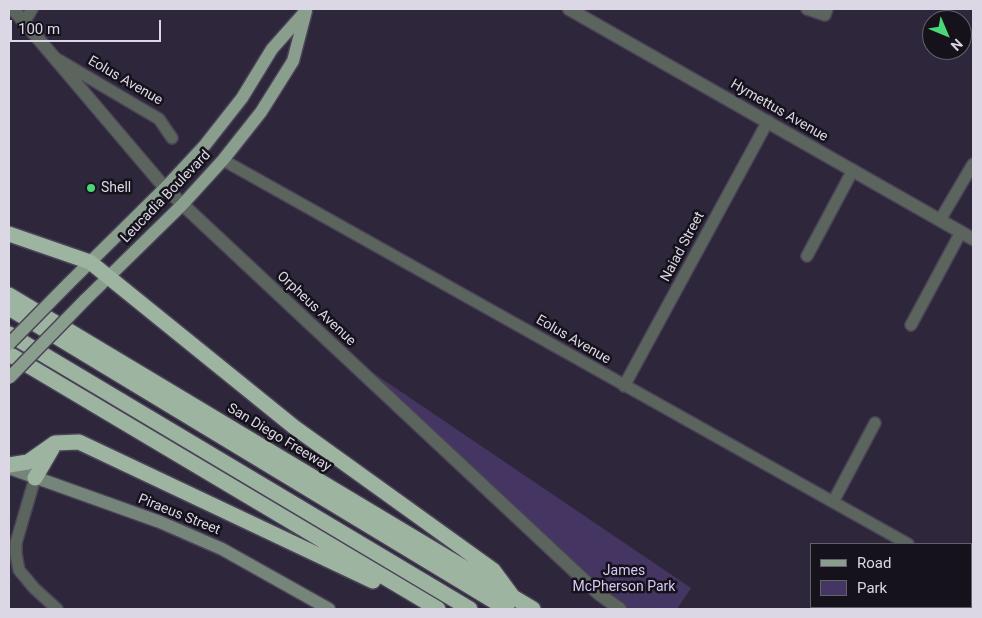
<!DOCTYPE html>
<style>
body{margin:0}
#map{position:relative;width:982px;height:618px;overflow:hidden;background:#2e273c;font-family:Roboto,sans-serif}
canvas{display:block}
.frame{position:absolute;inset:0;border:10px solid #dbd7e5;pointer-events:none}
.legend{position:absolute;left:810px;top:543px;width:162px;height:65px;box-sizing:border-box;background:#15121b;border:1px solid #64616c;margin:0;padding:6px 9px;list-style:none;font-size:15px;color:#dbd7e5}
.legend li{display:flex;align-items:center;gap:10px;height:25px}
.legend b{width:25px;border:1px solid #64616c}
.north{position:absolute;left:922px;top:10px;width:50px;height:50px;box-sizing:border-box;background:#15121b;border:1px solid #64616c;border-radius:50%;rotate:135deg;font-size:14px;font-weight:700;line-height:20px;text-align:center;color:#dbd7e5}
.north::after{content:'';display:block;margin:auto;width:18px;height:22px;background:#49d778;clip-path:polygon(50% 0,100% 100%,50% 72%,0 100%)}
.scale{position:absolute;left:10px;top:20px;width:151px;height:22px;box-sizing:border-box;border:2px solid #dbd7e5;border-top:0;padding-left:6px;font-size:15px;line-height:18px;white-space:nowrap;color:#dbd7e5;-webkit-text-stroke:4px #15121b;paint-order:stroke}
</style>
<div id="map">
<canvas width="982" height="618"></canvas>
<div class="frame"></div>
<ul class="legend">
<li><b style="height:6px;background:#8a9e8e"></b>Road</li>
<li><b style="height:14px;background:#453562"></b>Park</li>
</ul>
<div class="north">N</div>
<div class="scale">100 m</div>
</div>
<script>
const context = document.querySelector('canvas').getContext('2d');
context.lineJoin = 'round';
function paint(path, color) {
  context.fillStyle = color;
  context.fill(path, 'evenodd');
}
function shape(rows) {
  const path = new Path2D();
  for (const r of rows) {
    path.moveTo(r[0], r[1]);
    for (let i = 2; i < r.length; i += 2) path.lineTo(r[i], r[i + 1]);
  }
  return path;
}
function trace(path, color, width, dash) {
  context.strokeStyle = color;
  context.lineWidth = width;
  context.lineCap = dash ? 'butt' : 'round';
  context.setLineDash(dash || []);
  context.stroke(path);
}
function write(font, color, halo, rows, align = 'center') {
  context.font = font + ' Roboto,sans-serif';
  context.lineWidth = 5;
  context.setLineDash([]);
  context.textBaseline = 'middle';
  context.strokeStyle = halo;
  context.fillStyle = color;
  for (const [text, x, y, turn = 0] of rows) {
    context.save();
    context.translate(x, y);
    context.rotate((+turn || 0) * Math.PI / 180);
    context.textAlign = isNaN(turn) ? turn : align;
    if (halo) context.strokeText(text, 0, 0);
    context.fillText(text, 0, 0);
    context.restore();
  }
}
paint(shape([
 [326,341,691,588,677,609,614,609]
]), '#453562');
const minor = shape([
 [807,9,825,15,827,9],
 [25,21,32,9],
 [57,59,159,119,172,138],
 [223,160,908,544],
 [940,220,973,164],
 [807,256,853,170],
 [911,325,961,232],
 [624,386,768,121],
 [35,478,16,543,16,554,19,570,34,588,57,609],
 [833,502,875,423],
 [971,579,973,581]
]);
const tertiary = shape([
 [13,9,165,188,599,594,620,609],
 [569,9,973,239]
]);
const secondary = shape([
 [9,468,160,522,222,549,329,609]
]);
const primary = shape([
 [68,284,165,188,205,145,242,98,272,49,304,13],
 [85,300,182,205,223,160,261,112,293,61,306,11]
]);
const motorway = shape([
 [9,234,90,262,294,427,493,570,513,597],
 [9,295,533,609],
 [9,308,507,609],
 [9,334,470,609],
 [9,354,438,609],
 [9,465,28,462,55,443,79,442,373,581],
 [35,478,53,447]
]);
trace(minor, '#4a4357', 14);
trace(tertiary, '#4a4357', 15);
trace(secondary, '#4a4357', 15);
trace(primary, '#4a4357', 15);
trace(motorway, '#4a4357', 18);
trace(minor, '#5b655d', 11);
trace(tertiary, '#5b655d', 12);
trace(secondary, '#768579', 12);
trace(primary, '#8a9e8e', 12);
trace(motorway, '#9db4a1', 15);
const primaryBridge = shape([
 [9,344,68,284],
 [9,378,85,300]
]);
trace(primaryBridge, '#4a4357', 15, []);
trace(primaryBridge, '#8a9e8e', 12);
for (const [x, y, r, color] of [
 [91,188,5,"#49d778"]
]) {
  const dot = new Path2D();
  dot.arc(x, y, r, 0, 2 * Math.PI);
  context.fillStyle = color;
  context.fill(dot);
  trace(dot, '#15121b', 2);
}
write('14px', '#dbd7e5', '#15121b', [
 ["Eolus Avenue",125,81,30],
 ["Hymettus Avenue",779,111,30],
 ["Leucadia Boulevard",166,197,-46],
 ["Naiad Street",683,247,-62],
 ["Orpheus Avenue",316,309,43],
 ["Eolus Avenue",573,340,30],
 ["San Diego Freeway",279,438,31],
 ["Piraeus Street",179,515,22]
]);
write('14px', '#dbd7e5', '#15121b', [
 ["Shell",101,188]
], 'left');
write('14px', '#d5c8f4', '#15121b', [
 ["James",624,571],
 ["McPherson Park",624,587]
]);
</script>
